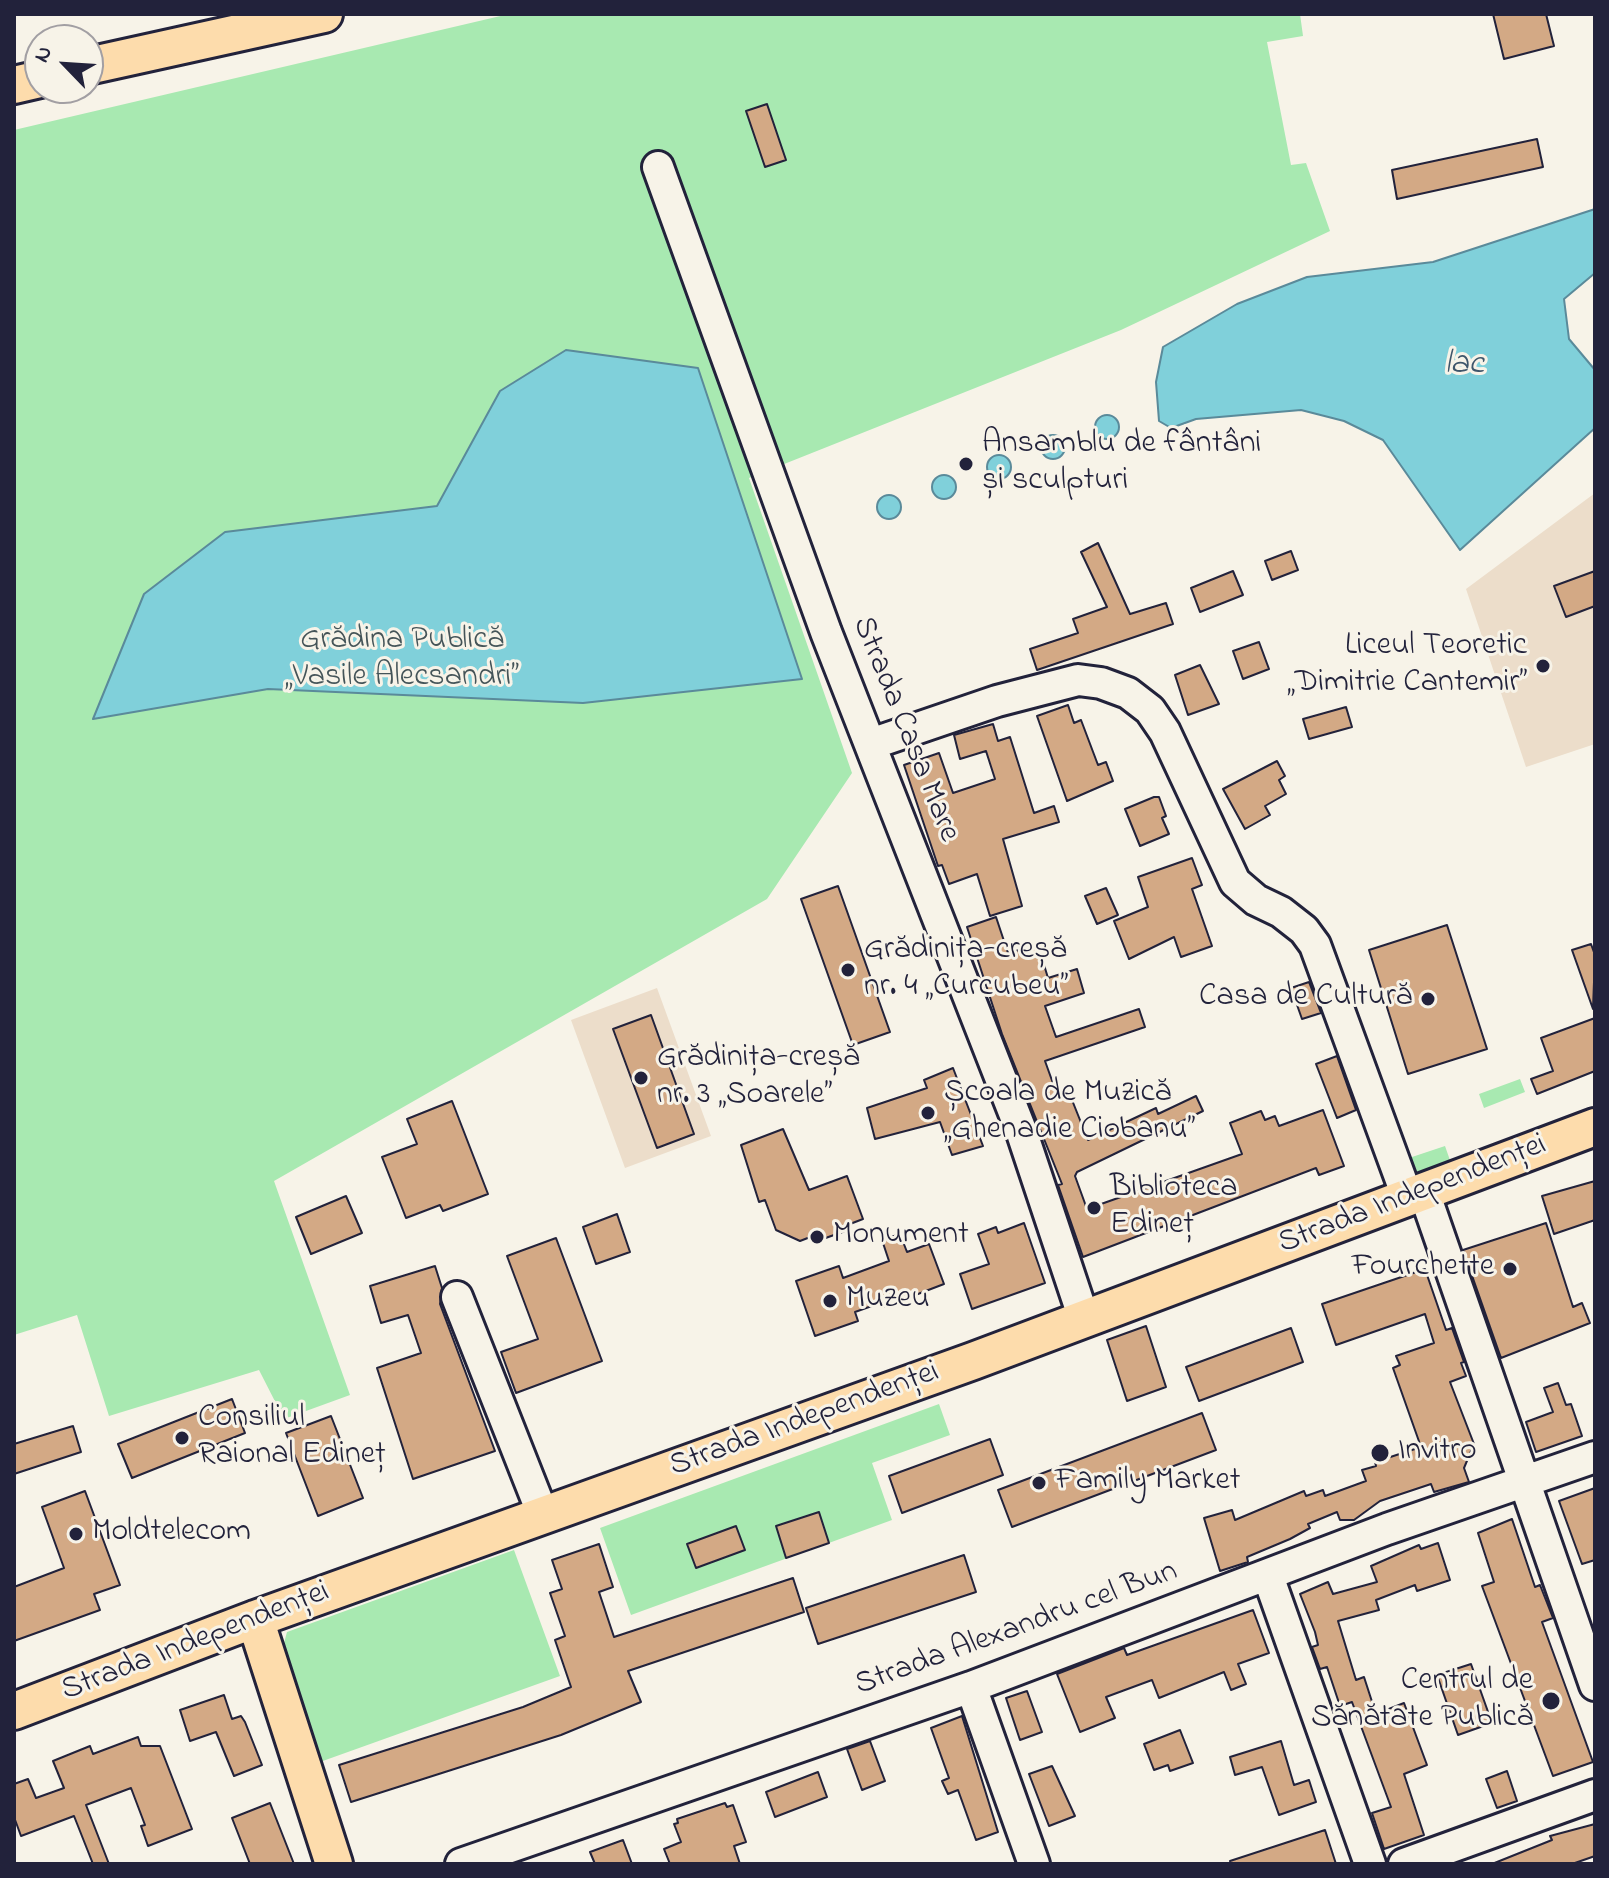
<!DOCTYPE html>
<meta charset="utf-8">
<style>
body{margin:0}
#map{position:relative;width:1609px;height:1878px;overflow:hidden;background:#f7f3e8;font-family:"Indie Flower",sans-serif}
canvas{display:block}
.frame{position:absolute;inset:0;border:16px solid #22223b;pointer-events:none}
.north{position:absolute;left:24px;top:24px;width:80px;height:80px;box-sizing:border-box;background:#f7f3e8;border:2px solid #a29fa3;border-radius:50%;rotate:295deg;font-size:22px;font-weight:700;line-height:32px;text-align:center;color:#22223b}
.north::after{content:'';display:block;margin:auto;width:28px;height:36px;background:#22223b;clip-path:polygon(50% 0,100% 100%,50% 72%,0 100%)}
</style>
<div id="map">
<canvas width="1609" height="1878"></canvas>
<div class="frame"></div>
<div class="north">N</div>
</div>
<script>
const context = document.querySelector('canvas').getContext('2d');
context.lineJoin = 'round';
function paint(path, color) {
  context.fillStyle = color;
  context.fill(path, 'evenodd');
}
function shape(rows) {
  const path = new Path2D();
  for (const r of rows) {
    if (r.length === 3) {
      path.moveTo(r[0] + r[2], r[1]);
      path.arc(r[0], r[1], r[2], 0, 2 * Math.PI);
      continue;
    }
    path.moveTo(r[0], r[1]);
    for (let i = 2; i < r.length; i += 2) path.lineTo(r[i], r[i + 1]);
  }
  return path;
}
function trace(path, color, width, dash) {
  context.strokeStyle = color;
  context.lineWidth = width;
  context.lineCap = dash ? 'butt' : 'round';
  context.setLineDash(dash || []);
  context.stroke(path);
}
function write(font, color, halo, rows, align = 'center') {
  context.font = font + ' "Indie Flower",sans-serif';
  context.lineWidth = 6;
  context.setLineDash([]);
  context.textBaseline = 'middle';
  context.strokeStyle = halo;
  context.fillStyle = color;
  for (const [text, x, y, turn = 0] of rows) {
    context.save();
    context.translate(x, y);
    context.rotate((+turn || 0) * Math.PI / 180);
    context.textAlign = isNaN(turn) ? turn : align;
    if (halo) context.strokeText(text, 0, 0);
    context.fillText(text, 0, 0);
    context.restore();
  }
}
paint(shape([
 [1595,493,1595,744,1526,767,1466,589],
 [657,988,711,1136,625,1168,571,1020]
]), '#ecddca');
paint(shape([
 [509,14,1300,14,1303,36,1267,42,1291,165,1306,163,1330,231,1121,330,749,478,852,773,767,899,274,1181,350,1395,284,1419,259,1370,109,1416,77,1315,14,1335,14,130],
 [1520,1079,1525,1092,1484,1108,1479,1094],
 [1445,1146,1452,1166,1410,1181,1403,1160],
 [939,1404,950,1435,872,1463,892,1520,631,1615,600,1528],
 [514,1550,560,1676,320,1762,281,1654,287,1632]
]), '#a8e9b1');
const water = shape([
 [1595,209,1595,273,1564,299,1569,339,1595,370,1595,428,1460,550,1383,440,1344,421,1301,410,1196,419,1171,428,1159,421,1156,382,1163,347,1237,304,1307,277,1433,262,1595,209],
 [566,350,698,368,802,679,583,703,268,689,93,719,144,594,225,532,437,506,500,391,566,350],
 [1107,427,12],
 [1053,447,12],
 [999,467,12],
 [944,487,12],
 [889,507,12]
]);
paint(water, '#80d0da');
trace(water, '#5a8a9a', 2);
const building = shape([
 [1493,14,1546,14,1554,46,1504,59,1493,14],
 [767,104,786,160,765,167,746,111,767,104],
 [1537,139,1543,167,1397,199,1392,170,1537,139],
 [1098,543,1130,614,1166,603,1173,624,1037,670,1030,649,1078,633,1073,619,1107,607,1081,552,1098,543],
 [1291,551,1298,570,1272,580,1265,561,1291,551],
 [1233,571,1243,595,1200,612,1191,588,1233,571],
 [1595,571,1595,606,1566,617,1554,586,1595,571],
 [1259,642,1269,669,1243,679,1233,651,1259,642],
 [1200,665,1219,704,1188,715,1175,675,1200,665],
 [1068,705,1074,723,1081,720,1098,765,1106,762,1113,781,1067,801,1037,716,1068,705],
 [1346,707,1352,727,1309,739,1303,719,1346,707],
 [993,724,998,741,1010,737,1034,813,1054,806,1059,822,1003,839,1022,906,990,916,977,874,949,884,942,865,938,866,904,765,939,753,953,793,995,779,986,751,960,759,954,735,993,724],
 [1277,761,1285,776,1279,780,1286,794,1265,806,1270,815,1245,829,1223,789,1277,761],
 [1154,797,1159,797,1166,816,1162,818,1169,834,1140,846,1125,809,1154,797],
 [1192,858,1202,885,1192,889,1212,946,1181,957,1174,937,1129,959,1114,921,1148,907,1138,877,1192,858],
 [838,886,890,1032,853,1045,801,899,838,886],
 [1106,888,1118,915,1097,924,1085,896,1106,888],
 [996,917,1008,953,1038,945,1048,978,1077,969,1084,993,1045,1006,1056,1037,1139,1009,1145,1027,1045,1061,1059,1100,1070,1095,1088,1140,1156,1108,1158,1114,1196,1096,1203,1111,1077,1172,1075,1176,1087,1209,1242,1154,1230,1123,1261,1111,1265,1120,1275,1116,1279,1126,1323,1110,1344,1166,1319,1175,1316,1168,1083,1257,1058,1185,1062,1184,1002,1034,967,927,996,917],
 [1447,925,1487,1049,1408,1074,1369,950,1447,925],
 [1591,944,1595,955,1593,1009,1572,950,1591,944],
 [1309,982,1321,1013,1302,1019,1291,988,1309,982],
 [651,1015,694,1134,657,1148,613,1029,651,1015],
 [1595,1018,1595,1071,1537,1094,1531,1079,1553,1071,1541,1038,1595,1018],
 [1337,1056,1356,1110,1337,1118,1316,1064,1337,1056],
 [953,1068,983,1146,952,1155,940,1122,875,1139,867,1108,927,1088,924,1080,953,1068],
 [452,1101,488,1194,443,1211,440,1205,406,1218,382,1157,417,1144,407,1119,452,1101],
 [783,1129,809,1190,847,1176,863,1219,850,1224,848,1230,820,1240,818,1234,800,1241,776,1230,765,1200,759,1202,741,1145,783,1129],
 [1595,1181,1595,1220,1554,1234,1542,1196,1595,1181],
 [346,1196,362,1233,311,1254,296,1217,346,1196],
 [617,1214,630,1252,596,1264,583,1227,617,1214],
 [1024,1223,1045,1283,972,1309,960,1274,989,1264,978,1234,996,1227,998,1233,1024,1223],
 [1546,1223,1573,1307,1582,1303,1590,1323,1501,1358,1463,1250,1546,1223],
 [900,1234,907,1252,929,1244,944,1284,884,1307,883,1302,855,1312,858,1321,815,1336,796,1281,839,1266,843,1278,889,1261,882,1240,900,1234],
 [556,1238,602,1361,516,1393,501,1352,538,1339,507,1256,556,1238],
 [435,1266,442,1288,440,1304,495,1451,413,1479,377,1368,421,1353,408,1315,381,1323,370,1286,435,1266],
 [1425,1269,1446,1330,1452,1328,1464,1362,1461,1363,1466,1376,1450,1382,1474,1444,1464,1468,1469,1482,1434,1492,1431,1484,1380,1501,1354,1520,1340,1520,1337,1512,1308,1524,1310,1528,1290,1539,1247,1557,1248,1562,1220,1571,1204,1518,1232,1510,1235,1520,1304,1491,1306,1496,1323,1490,1325,1496,1366,1481,1362,1470,1376,1466,1375,1462,1421,1447,1393,1368,1400,1365,1396,1356,1434,1343,1425,1314,1336,1345,1322,1304,1425,1269],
 [1146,1326,1166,1387,1127,1401,1107,1340,1146,1326],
 [1291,1328,1303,1362,1199,1401,1186,1367,1291,1328],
 [1558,1383,1566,1405,1571,1404,1582,1436,1536,1452,1526,1422,1553,1412,1544,1388,1558,1383],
 [232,1399,245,1433,132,1478,118,1444,232,1399],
 [1202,1413,1216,1450,1012,1527,998,1490,1202,1413],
 [331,1416,363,1498,318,1516,286,1433,331,1416],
 [73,1426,81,1452,14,1474,14,1444,73,1426],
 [990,1439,1003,1475,902,1513,889,1476,990,1439],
 [1595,1488,1595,1560,1582,1564,1559,1501,1595,1488],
 [85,1491,120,1585,94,1594,100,1610,14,1641,14,1587,64,1568,42,1507,85,1491],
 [819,1512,829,1543,786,1558,776,1526,819,1512],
 [1512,1519,1535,1587,1540,1585,1553,1618,1542,1622,1593,1762,1553,1776,1482,1586,1494,1582,1478,1533,1512,1519],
 [736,1526,745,1550,696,1568,687,1544,736,1526],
 [1438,1543,1450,1580,1417,1591,1415,1585,1376,1600,1379,1610,1338,1621,1356,1680,1364,1677,1376,1714,1404,1703,1427,1765,1404,1774,1424,1835,1384,1849,1372,1813,1391,1807,1352,1702,1340,1706,1327,1667,1320,1669,1312,1647,1318,1645,1315,1632,1300,1594,1328,1582,1333,1594,1377,1582,1371,1566,1419,1545,1421,1549,1438,1543],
 [599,1544,613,1587,599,1592,614,1637,793,1578,804,1612,628,1671,641,1702,561,1735,351,1802,339,1765,523,1707,571,1687,555,1640,565,1636,550,1593,562,1589,552,1560,599,1544],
 [964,1555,976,1592,818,1644,806,1608,964,1555],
 [1253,1610,1269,1653,1238,1664,1246,1684,1231,1690,1224,1672,1159,1698,1152,1680,1106,1697,1115,1718,1080,1732,1057,1674,1124,1648,1127,1655,1253,1610],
 [1471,1664,1492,1723,1458,1735,1437,1675,1471,1664],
 [1027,1691,1042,1732,1020,1740,1006,1698,1027,1691],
 [224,1695,232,1719,241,1716,245,1722,262,1765,234,1776,216,1732,190,1741,180,1710,224,1695],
 [962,1716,998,1832,976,1840,958,1790,948,1794,942,1781,949,1778,931,1728,962,1716],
 [1180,1730,1193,1763,1170,1771,1168,1765,1154,1770,1144,1744,1180,1730],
 [138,1737,141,1746,160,1746,192,1829,148,1846,141,1826,145,1825,131,1788,86,1805,109,1864,93,1864,74,1816,21,1836,14,1817,14,1784,28,1779,36,1798,64,1788,53,1761,90,1746,93,1754,138,1737],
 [870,1741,885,1781,862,1790,847,1749,870,1741],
 [1281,1741,1294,1785,1309,1780,1316,1802,1279,1815,1262,1767,1235,1775,1230,1757,1281,1741],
 [1052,1766,1075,1816,1049,1826,1029,1774,1052,1766],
 [1507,1771,1517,1801,1497,1808,1486,1779,1507,1771],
 [818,1772,827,1797,775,1817,766,1792,818,1772],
 [270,1803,294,1864,250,1864,232,1818,270,1803],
 [725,1803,727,1807,733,1805,746,1842,734,1846,740,1864,670,1864,664,1849,681,1842,674,1824,678,1823,677,1819,725,1803],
 [1595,1824,1595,1856,1572,1864,1492,1864,1552,1840,1550,1836,1595,1824],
 [1325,1830,1336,1864,1231,1864,1230,1861,1325,1830],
 [623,1840,632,1864,595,1864,590,1852,623,1840]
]);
paint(building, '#d3a985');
trace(building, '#22223b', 2);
const minor = shape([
 [658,167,826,632,1022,1133,1084,1319],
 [871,744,997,701,1078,680,1101,683,1128,693,1150,710,1165,732,1235,882,1256,900,1281,912,1304,930,1315,945,1408,1199],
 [1424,1192,1595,1685],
 [457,1297,543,1515],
 [1268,1576,1370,1864],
 [971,1687,1034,1864],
 [461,1864,971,1687,1387,1529,1595,1457],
 [1404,1864,1595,1795]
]);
const major = shape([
 [88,66,324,14],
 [14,85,40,79],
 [255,1619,334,1864],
 [14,1711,255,1619,973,1361,1595,1127]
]);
trace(minor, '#22223b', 36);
trace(major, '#22223b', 42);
trace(minor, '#f7f3e8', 30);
trace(major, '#fddcac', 36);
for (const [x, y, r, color] of [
 [966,464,8,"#22223b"],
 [1543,666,8,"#22223b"],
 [848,970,8,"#22223b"],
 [1428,999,8,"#22223b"],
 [641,1078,8,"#22223b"],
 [928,1113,8,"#22223b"],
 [1094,1208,8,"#22223b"],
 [817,1237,8,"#22223b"],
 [1510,1269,8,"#22223b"],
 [830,1301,8,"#22223b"],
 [182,1438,8,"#22223b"],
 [1380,1453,10,"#22223b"],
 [1039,1483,8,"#22223b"],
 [76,1534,8,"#22223b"],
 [1551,1701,10,"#22223b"]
]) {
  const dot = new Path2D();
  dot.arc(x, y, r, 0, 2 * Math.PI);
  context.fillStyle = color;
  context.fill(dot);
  trace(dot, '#f7f3e8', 3);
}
write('32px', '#22223b', '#f7f3e8', [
 ["Ansamblu de fântâni",982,446],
 ["și sculpturi",982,483],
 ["Liceul Teoretic",1527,648,"right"],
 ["„Dimitrie Cantemir”",1527,685,"right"],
 ["Grădinița-creșă",864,952],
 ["nr. 4 „Curcubeu”",864,989],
 ["Casa de Cultură",1412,999,"right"],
 ["Grădinița-creșă",657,1060],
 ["nr. 3 „Soarele”",657,1097],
 ["Școala de Muzică",944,1095],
 ["„Ghenadie Ciobanu”",944,1132],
 ["Biblioteca",1110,1190],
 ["Edineț",1110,1227],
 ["Monument",833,1237],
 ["Fourchette",1494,1269,"right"],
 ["Muzeu",846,1301],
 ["Consiliul",198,1420],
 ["Raional Edineț",198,1457],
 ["Invitro",1398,1453],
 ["Family Market",1055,1483],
 ["Moldtelecom",92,1534],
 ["Centrul de",1533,1683,"right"],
 ["Sănătate Publică",1533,1720,"right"]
], 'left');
write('32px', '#445458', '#f7f3e8', [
 ["Grădina Publică",402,642],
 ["„Vasile Alecsandri”",402,679]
]);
write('32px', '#22223b', '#f7f3e8', [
 ["Strada Casa Mare",904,730,68],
 ["Strada Independenței",1413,1196,-21],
 ["Strada Independenței",805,1421,-20],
 ["Strada Alexandru cel Bun",1017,1630,-20],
 ["Strada Independenței",196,1643,-21]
]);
write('italic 34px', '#3e566b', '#f7f3e8', [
 ["lac",1464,366]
]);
</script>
